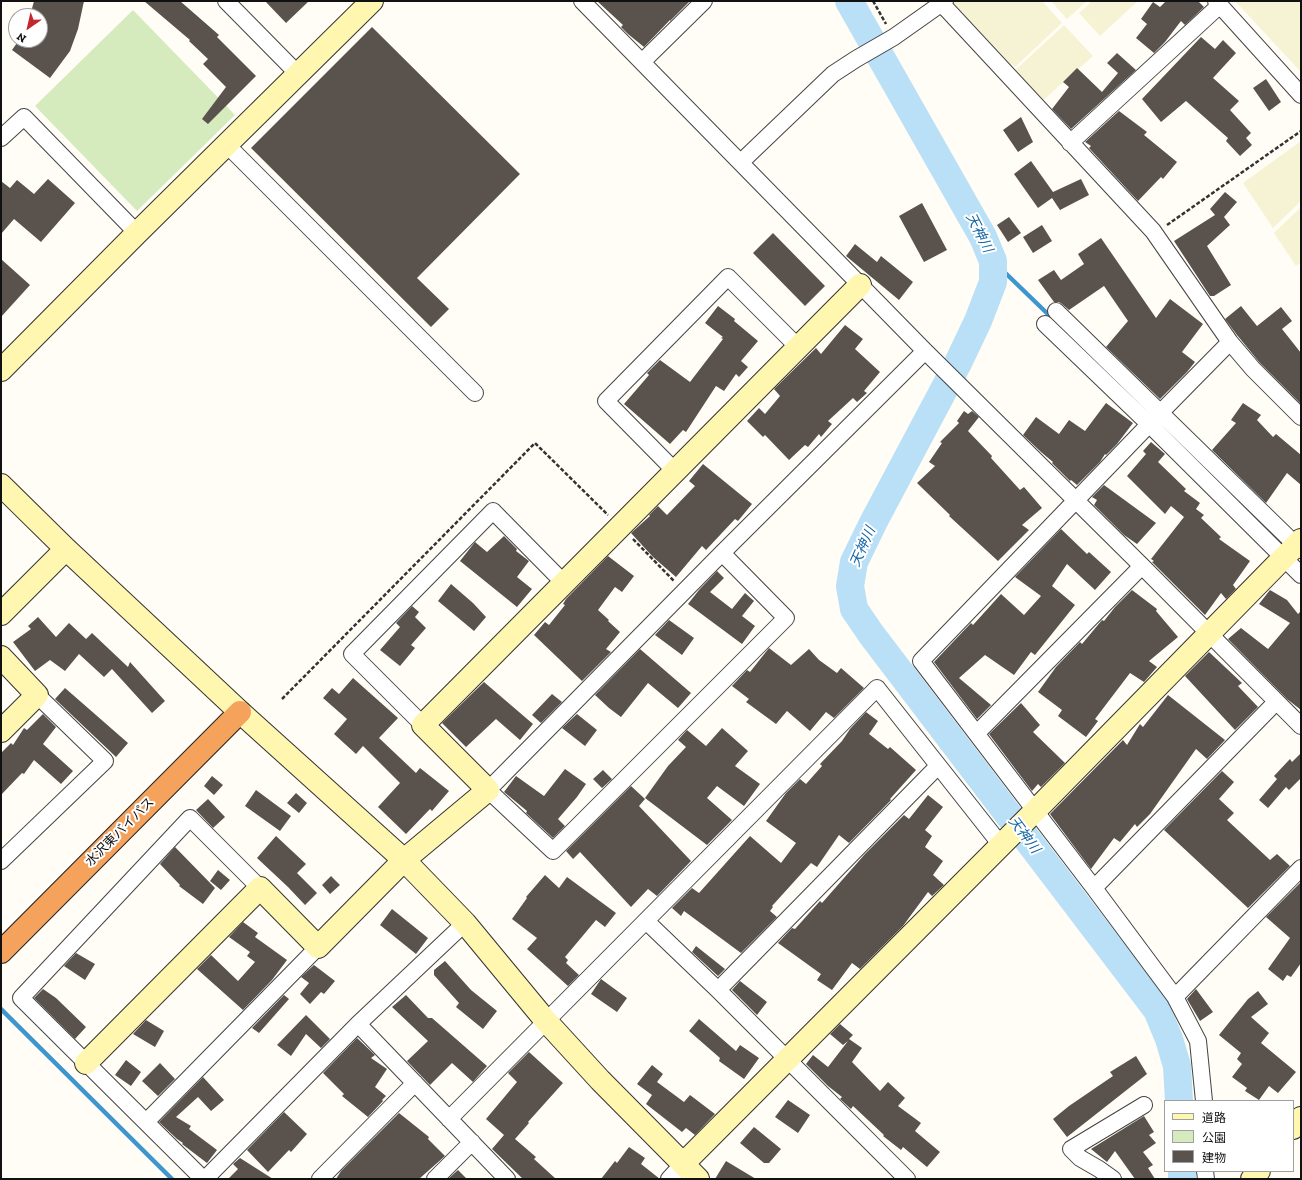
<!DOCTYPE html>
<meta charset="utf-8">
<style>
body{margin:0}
#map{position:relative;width:1302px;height:1180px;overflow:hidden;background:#fffdf5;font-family:"Zilla Slab","Noto Sans JP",serif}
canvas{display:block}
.frame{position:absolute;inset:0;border:2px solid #111;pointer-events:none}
.legend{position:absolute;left:1164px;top:1100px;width:130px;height:72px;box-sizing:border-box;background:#fff;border:1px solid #a0a0a0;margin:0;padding:5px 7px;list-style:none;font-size:12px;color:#111}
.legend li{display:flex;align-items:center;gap:8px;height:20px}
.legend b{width:20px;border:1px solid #a0a0a0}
.north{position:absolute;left:8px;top:8px;width:40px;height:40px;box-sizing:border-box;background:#fff;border:1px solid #a0a0a0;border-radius:50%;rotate:214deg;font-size:11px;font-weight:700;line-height:16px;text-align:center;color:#111}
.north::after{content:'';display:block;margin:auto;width:14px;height:18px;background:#c4262e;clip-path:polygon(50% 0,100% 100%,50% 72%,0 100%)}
</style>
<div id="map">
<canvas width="1302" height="1180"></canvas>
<div class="frame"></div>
<ul class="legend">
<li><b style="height:5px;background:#fff6b0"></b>道路</li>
<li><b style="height:11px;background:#d5ebbd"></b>公園</li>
<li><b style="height:11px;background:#5a524d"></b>建物</li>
</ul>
<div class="north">N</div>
</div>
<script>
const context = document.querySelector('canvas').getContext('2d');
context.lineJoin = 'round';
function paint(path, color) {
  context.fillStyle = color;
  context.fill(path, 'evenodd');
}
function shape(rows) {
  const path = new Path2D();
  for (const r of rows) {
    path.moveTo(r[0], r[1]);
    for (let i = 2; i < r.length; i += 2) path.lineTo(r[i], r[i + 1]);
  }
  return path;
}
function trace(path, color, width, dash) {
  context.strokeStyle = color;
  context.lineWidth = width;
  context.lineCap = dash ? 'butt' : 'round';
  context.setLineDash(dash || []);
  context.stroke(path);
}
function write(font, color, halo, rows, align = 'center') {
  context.font = font + ' "Zilla Slab","Noto Sans JP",serif';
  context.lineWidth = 4;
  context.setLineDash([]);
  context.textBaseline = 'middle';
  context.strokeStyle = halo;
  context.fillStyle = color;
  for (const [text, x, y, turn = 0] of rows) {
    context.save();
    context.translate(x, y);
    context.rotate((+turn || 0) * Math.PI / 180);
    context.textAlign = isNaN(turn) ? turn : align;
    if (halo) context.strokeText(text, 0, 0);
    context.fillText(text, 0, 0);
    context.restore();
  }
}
paint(shape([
 [952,1,1042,1,1062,23,1015,67,1012,64,1008,68,949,4],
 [1051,1,1087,1,1067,19],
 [1092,1,1138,1,1100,36,1079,13],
 [1235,1,1301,1,1301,72],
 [1064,25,1093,56,1040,103,1012,73],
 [1301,141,1301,201,1273,228,1243,183],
 [1301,207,1301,262,1296,266,1274,233]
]), '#f6f3d4');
paint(shape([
 [133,10,235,115,137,211,35,106]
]), '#d5ebbd');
trace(shape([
 [993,261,1053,319],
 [1,1009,172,1179]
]), '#3f96cf', 4.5);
trace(shape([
 [849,1,983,237,993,261,993,282,978,321,958,363,874,521,854,562,850,586,854,609,871,634,1157,1010,1169,1039,1177,1066,1179,1101],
 [1182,1171,1182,1179]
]), '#b9e0f7', 28);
paint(shape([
 [34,1,84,1,78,29,70,51,50,78,12,50,19,40,40,40,40,16,30,16],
 [144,1,180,1,219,35,217,37,256,76,208,124,202,119,226,87,203,64,208,59,189,41,190,40],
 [265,1,309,1,286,23],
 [597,1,690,1,670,21,670,20,644,47,628,34,621,27,623,25],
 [1166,1,1198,1,1204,7,1185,25,1181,21,1165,42,1154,53,1136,38,1147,24,1141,19,1153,2,1160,7],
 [372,27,520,174,417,278,449,309,431,327,251,148],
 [1201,37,1215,49,1223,40,1236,53,1213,78,1239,101,1230,110,1251,133,1246,138,1252,145,1240,156,1226,141,1228,138,1186,101,1161,122,1142,99],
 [1117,53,1136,70,1071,129,1052,109,1069,87,1063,82,1077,68,1102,92,1118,73,1107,63],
 [1266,79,1281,102,1269,111,1253,88],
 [1119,111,1147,132,1144,135,1177,162,1163,179,1161,177,1138,201,1089,148,1091,146,1085,142],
 [1021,117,1033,142,1018,152,1003,130],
 [1031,161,1053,192,1081,179,1089,195,1060,210,1052,198,1038,208,1014,174],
 [48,179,75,203,41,242,14,219,1,234,1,181,10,188,17,180,34,194],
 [1225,192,1237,202,1224,217,1230,225,1207,246,1231,285,1214,296,1210,296,1174,241,1215,215,1210,209],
 [922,203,947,250,924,262,899,216],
 [1009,217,1021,233,1008,242,997,225],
 [1042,225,1052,241,1033,253,1023,237],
 [773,233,825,286,805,306,753,253],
 [1101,238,1156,318,1170,299,1203,324,1182,352,1195,362,1187,372,1160,399,1106,347,1128,321,1104,286,1069,310,1062,304,1059,302,1054,302,1038,280,1054,270,1061,280,1084,264,1078,254],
 [855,244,877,262,881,256,913,282,899,300,846,256],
 [1,259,30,285,1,317],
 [718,306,735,319,734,321,758,341,741,361,748,367,739,377,736,374,724,391,716,386,686,432,683,430,670,444,624,404,649,375,647,373,660,360,690,382,723,339,721,338,723,337,705,323],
 [1241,306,1257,326,1281,307,1292,321,1282,329,1301,353,1301,404,1260,363,1237,335,1225,319],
 [845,325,863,339,855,349,880,372,864,391,867,393,857,402,853,398,828,421,832,424,821,437,819,434,808,447,805,445,789,460,765,435,763,437,747,421,759,408,765,414,780,396,774,389,816,348,821,354],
 [1106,403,1133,423,1117,444,1106,455,1105,454,1100,462,1077,485,1071,480,1070,481,1052,463,1053,462,1041,452,1023,435,1036,417,1059,434,1069,420,1085,431],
 [1243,403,1261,415,1257,420,1273,437,1276,434,1301,455,1301,485,1287,473,1266,503,1212,450,1236,423,1231,420],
 [964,411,968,414,972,411,979,417,968,431,992,456,991,458,1020,490,1024,487,1042,508,1022,525,1029,530,998,561,949,516,950,515,917,483,935,466,929,462,942,443,940,442,959,423,957,421],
 [1151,442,1165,454,1158,462,1186,489,1184,491,1200,503,1196,509,1204,515,1201,518,1221,537,1219,539,1250,561,1233,585,1236,589,1226,599,1221,593,1205,615,1152,562,1154,561,1151,559,1184,517,1171,506,1165,514,1127,476,1146,454,1143,451],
 [703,464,752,504,738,521,735,519,706,550,702,546,676,577,653,557,631,533,650,516,649,515,658,506,667,515,695,486,689,481],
 [1104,485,1156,523,1137,544,1124,535,1094,505,1097,500,1092,497],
 [1061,529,1087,554,1089,552,1111,572,1095,590,1067,564,1052,586,1075,605,1035,655,1031,652,1014,675,985,655,959,678,991,705,977,719,934,662,971,623,973,625,1001,594,1024,615,1041,596,1015,577],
 [504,536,517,549,516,551,529,561,517,577,532,589,517,607,460,561,475,542,487,552],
 [608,556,634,576,622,592,615,587,598,610,609,620,608,621,620,632,606,649,611,652,582,681,534,635,545,622,549,625,565,605,563,604,566,599],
 [717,571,724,578,710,592,732,609,745,593,754,601,742,616,755,626,742,644,688,604,699,590],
 [451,584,473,603,486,617,474,631,438,601],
 [1132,590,1157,609,1156,611,1178,637,1149,661,1157,667,1144,682,1130,673,1095,719,1098,721,1086,737,1058,716,1062,710,1038,692,1056,667,1080,642,1082,644,1102,620,1104,621,1115,607],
 [1270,590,1287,600,1298,614,1301,611,1301,710,1287,699,1228,639,1241,628,1268,649,1290,623,1259,604],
 [412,606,419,612,415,617,426,628,411,645,415,648,400,666,380,650,400,627,396,623],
 [38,617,56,637,69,623,86,639,92,633,128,667,130,662,165,701,152,713,112,669,104,677,79,654,65,671,50,660,35,671,13,642,31,629,28,626],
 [669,620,694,638,682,655,655,635],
 [769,648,791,665,809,649,819,660,837,673,841,668,864,688,834,718,826,712,810,731,787,711,776,724,746,702,749,699,732,686,747,670,750,672],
 [640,649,691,693,678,708,648,683,621,717,609,708,595,695],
 [1209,652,1242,683,1238,686,1258,707,1235,730,1185,676],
 [353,678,398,718,379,738,416,773,420,768,449,791,432,811,430,809,406,834,378,807,400,783,363,746,356,754,334,734,347,719,323,698,332,688,339,694],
 [484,682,533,724,520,740,496,719,466,747,442,723],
 [65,688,128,743,116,757,55,699],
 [552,694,562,702,541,723,532,715],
 [1168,695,1225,740,1207,759,1196,749,1150,814,1137,827,1135,824,1120,842,1114,838,1091,869,1050,814,1123,740,1127,745,1140,724,1143,727],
 [1021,703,1040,725,1033,732,1065,763,1041,787,1038,784,1032,791,989,734],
 [866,712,878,721,869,734,888,749,890,747,916,770,890,799,891,800,849,843,839,835,817,867,811,863,772,906,773,907,770,911,777,917,741,953,684,911,681,916,672,908,692,888,699,893,750,836,781,863,796,843,766,821,786,793,800,779,806,784,822,766,820,764,842,741,850,729],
 [43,714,56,727,43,744,73,771,61,784,34,760,24,774,22,773,1,795,1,753,11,743,13,745,24,728,27,730],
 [577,714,597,730,585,746,562,728],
 [722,728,748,751,735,766,760,784,744,806,717,786,707,798,732,820,707,845,645,798,668,766,686,747,678,740,687,730,706,746],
 [1301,753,1301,778,1289,790,1286,787,1268,808,1259,800,1277,779,1274,776,1290,759,1292,762],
 [565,769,586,784,577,797,558,819,565,826,553,838,526,813,527,811,504,792,516,776,544,796],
 [603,770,612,779,602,788,593,779],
 [1222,771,1234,782,1219,799,1234,813,1227,820,1270,860,1277,854,1290,866,1248,908,1164,830],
 [212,776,223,785,214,795,204,786],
 [631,786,645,799,639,806,691,861,657,896,648,889,631,907,580,852,573,859,566,851],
 [256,790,291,816,280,831,245,806],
 [296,793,307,803,299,813,287,803],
 [928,795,943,807,925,830,932,836,925,847,943,861,933,875,944,885,932,896,928,892,903,926,860,969,852,963,832,990,817,980,821,974,778,943,792,928,795,929,820,901,822,903,865,854,904,815,909,819],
 [208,799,225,817,213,828,196,810],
 [276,836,306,864,297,873,317,893,305,905,288,887,257,858],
 [175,847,215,888,203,904,179,886,180,885,160,864],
 [218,870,230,880,221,890,210,881],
 [545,875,559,888,567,877,616,913,605,927,596,920,565,957,568,960,566,963,579,975,568,986,527,949,537,938,512,919,527,898,526,897],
 [331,876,340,885,330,894,322,885],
 [1301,882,1301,963,1291,977,1287,975,1283,981,1268,969,1290,938,1266,917],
 [392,909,428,938,416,954,380,925],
 [243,922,258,933,255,937,287,960,272,980,243,1010,197,969,211,955,238,981,255,962,247,956,250,952,229,937],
 [696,946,725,969,718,976,692,952],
 [76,953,95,964,85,980,64,966],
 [445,961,471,990,497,1011,483,1029,456,1007,459,1003,434,975,434,970],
 [314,965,335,981,324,994,321,992,310,1004,300,994,309,983,301,977],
 [601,979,627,998,617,1012,591,994],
 [740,981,767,1002,757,1015,732,990],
 [43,989,56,998,86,1027,75,1039,34,998],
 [1196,989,1213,1012,1200,1021,1187,999],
 [1258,991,1268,1004,1251,1017,1269,1033,1261,1043,1296,1072,1278,1093,1269,1086,1259,1100,1245,1091,1247,1088,1232,1077,1242,1064,1237,1059,1241,1053,1219,1035,1248,999],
 [284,995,289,999,259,1033,252,1028],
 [406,995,428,1018,432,1018,487,1066,473,1082,452,1063,430,1085,407,1061,428,1041,392,1007],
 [306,1015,330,1039,321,1048,306,1034,291,1056,277,1045],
 [699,1019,736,1051,740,1045,759,1058,744,1079,719,1061,720,1058,689,1031],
 [146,1020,164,1031,155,1047,133,1034],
 [840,1024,853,1035,849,1039,862,1048,852,1062,880,1091,888,1082,905,1098,898,1106,921,1123,915,1131,940,1152,927,1167,903,1147,901,1150,883,1136,884,1135,853,1106,851,1109,840,1099,842,1097,828,1086,806,1064,813,1055,828,1067,848,1041,843,1045,830,1034],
 [357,1038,375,1055,371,1058,387,1069,375,1087,386,1096,382,1100,383,1101,368,1117,342,1096,344,1094,323,1073],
 [529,1052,563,1083,528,1122,529,1123,515,1139,536,1157,534,1159,556,1179,523,1179,492,1149,504,1135,486,1119,517,1082,508,1073],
 [1136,1056,1147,1074,1067,1137,1053,1119,1069,1106,1113,1076,1110,1072],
 [126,1060,141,1072,131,1086,115,1075],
 [160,1063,175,1079,158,1096,142,1081],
 [652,1065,663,1074,657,1082,684,1102,690,1095,715,1114,695,1135,686,1128,682,1132,646,1104,652,1095,637,1084],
 [203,1077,224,1100,211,1111,198,1097,176,1117,191,1126,189,1129,217,1150,207,1163,182,1144,183,1143,177,1139,159,1122],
 [788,1100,810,1115,798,1133,775,1117],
 [284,1112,307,1134,291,1152,289,1150,268,1172,247,1150],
 [399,1113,429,1137,428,1139,445,1156,419,1179,336,1179,341,1171],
 [1144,1116,1154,1132,1149,1135,1156,1143,1143,1152,1153,1165,1148,1168,1155,1179,1135,1179,1115,1151,1107,1162,1091,1149],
 [754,1127,781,1149,769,1163,764,1163,740,1143],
 [629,1147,645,1158,641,1164,660,1179,601,1179,615,1161,617,1163],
 [240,1158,273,1179,228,1179,238,1169,233,1164],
 [726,1161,756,1179,715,1179],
 [458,1170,467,1179,449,1178]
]), '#5a524d');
const street = shape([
 [226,1,298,74],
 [582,1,925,351,1142,566,1301,726],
 [1216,1,1301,95],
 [942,4,1153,231,1230,342,1253,369,1301,417],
 [642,62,704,1],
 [1,138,24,117,137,233],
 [1070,143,1220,5],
 [227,145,475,393],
 [741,162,833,74,856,59,894,37,945,1],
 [1056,311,1301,550],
 [1045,324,1149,424,1301,575],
 [676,472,606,401,728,277,799,348],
 [722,553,786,618,553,851,488,790,722,553,925,351],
 [423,725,352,654,493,511,564,583],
 [977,733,1142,566],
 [1,861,105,761,37,695],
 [1094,888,1276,702],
 [646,921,718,990,907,1179],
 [718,990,938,766],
 [1175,997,1301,868],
 [358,1024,507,1179],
 [1204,1101,1198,1041,1175,997,1094,888,921,661,1161,412,1230,342],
 [449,1119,877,688,1001,845],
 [146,1122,318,947],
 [1205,1171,1206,1179],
 [203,1179,21,998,190,818,260,888],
 [205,1179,358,1024,465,923],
 [320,1179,415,1083],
 [435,1179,472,1142],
 [669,1179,683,1164],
 [1113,1179,1099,1169,1080,1158,1071,1149,1144,1105]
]);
const secondary = shape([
 [1,370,137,233,372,1],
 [1,485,66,549,240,712,404,860,465,923,546,1021,600,1080,698,1179],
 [1,614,66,549],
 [1,657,37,695,1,731],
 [86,1063,260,888,318,947,404,860,488,790,423,725,860,285],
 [1293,1128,1301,1118],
 [683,1164,1035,811,1301,540],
 [1252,1179,1259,1171]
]);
const highway = shape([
 [1,952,240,712]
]);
trace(street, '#444', 18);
trace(secondary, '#333', 24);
trace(highway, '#222', 24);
trace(shape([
 [873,1,886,24],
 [1167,225,1301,131],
 [633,539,674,581],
 [282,699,535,443,608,515]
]), '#333', 2.5, [4, 2]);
trace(street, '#fff', 16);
trace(secondary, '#fff6b0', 22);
trace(highway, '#f5a25d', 22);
write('13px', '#111', '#fff', [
 ["水沢東バイパス",120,832,-45]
]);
write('italic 14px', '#1768a6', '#fff', [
 ["天神川",979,233,63],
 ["天神川",863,547,-66],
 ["天神川",1024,835,53]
]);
</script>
